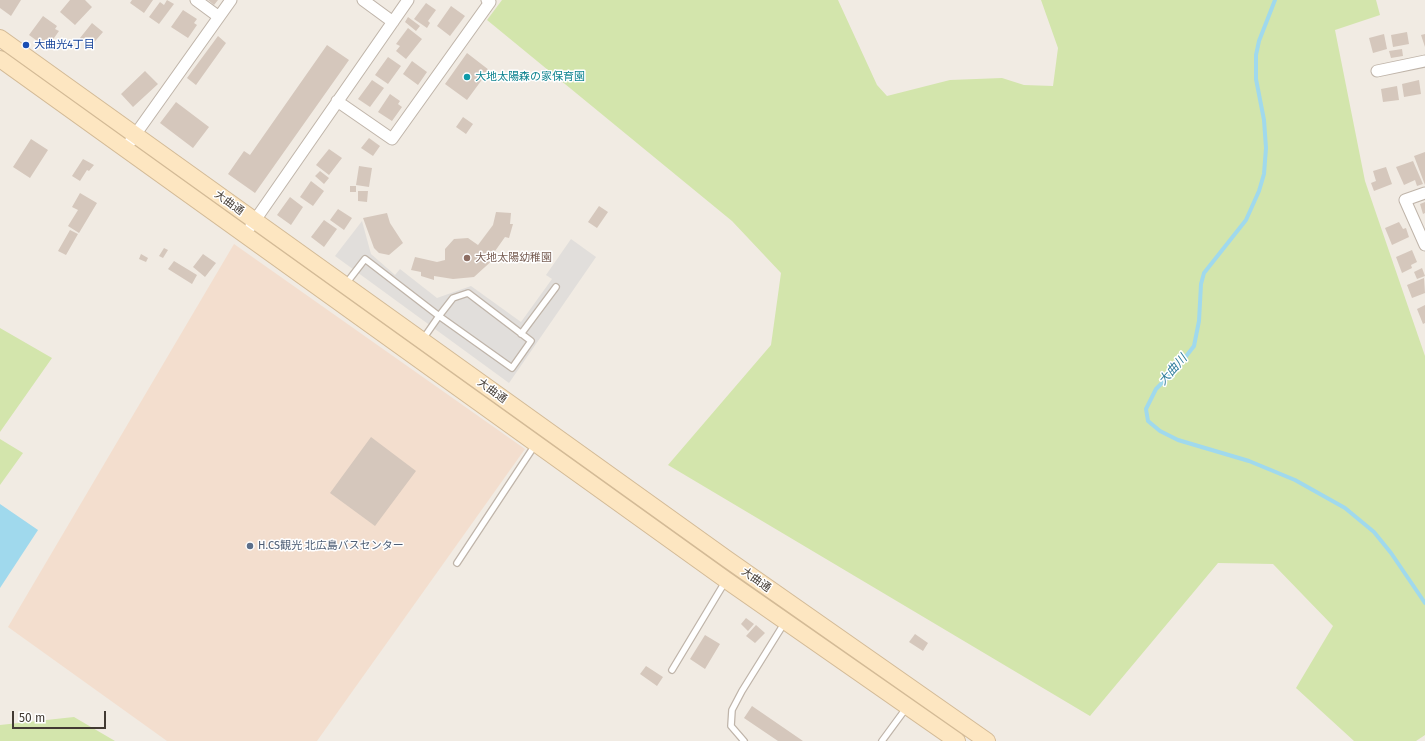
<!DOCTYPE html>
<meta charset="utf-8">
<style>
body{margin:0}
#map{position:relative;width:1425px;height:741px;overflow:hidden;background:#f1ebe3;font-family:"Fira Sans",sans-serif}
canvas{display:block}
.scale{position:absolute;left:12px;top:711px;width:94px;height:18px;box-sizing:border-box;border:2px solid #423a33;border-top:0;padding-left:5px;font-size:12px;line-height:14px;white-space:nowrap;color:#423a33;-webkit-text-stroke:3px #fff;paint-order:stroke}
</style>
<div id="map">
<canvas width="1425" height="741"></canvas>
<div class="scale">50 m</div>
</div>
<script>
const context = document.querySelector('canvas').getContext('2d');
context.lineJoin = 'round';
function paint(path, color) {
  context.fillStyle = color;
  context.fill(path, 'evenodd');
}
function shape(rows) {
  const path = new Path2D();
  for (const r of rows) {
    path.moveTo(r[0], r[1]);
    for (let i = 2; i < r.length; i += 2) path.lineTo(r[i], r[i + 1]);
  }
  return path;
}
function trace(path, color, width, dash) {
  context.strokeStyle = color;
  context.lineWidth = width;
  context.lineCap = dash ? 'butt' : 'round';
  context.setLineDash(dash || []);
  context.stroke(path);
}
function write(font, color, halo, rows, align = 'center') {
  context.font = font + ' "Fira Sans","Noto Sans JP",sans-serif';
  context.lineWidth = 3;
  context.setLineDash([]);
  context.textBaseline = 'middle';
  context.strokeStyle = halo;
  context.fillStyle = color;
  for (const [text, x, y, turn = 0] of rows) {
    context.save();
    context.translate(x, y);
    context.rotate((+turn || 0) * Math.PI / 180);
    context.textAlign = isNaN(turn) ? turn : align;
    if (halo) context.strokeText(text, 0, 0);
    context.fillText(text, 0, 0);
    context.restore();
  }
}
paint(shape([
 [234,244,525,449,317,741,167,741,8,627]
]), '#f3dece');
paint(shape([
 [502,0,838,0,877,85,887,96,950,80,1002,78,1024,85,1053,86,1058,48,1041,0,1376,0,1380,15,1335,30,1365,181,1425,356,1425,735,1416,741,1354,741,1296,688,1333,626,1273,564,1218,563,1090,716,668,465,771,345,781,273,732,221,487,20],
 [0,328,52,358,0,432],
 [0,439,23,453,0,485],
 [74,717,115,741,0,741,0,725]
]), '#d3e5ac');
paint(shape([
 [362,221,371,254,395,275,400,269,437,298,471,286,521,322,552,279,546,275,571,239,596,257,509,383,335,256]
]), '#e1dedb');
paint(shape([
 [0,504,38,530,0,588]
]), '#a0d9ed');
trace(shape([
 [1275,0,1259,41,1256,55,1256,79,1264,120,1266,148,1264,174,1259,191,1246,220,1204,273,1201,284,1199,321,1194,346,1177,368,1156,389,1146,409,1148,421,1160,431,1178,440,1249,461,1295,480,1345,508,1374,532,1391,553,1425,603]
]), '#a0d9ed', 4);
paint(shape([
 [0,0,21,0,11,16,0,8],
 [70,0,85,0,92,7,75,25,60,12],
 [132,0,153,0,144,13,130,3],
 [167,0,174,4,159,24,149,17,160,2,164,5],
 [208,0,218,0,214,5],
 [426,3,436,10,428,21,430,23,427,28,414,19],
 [451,6,465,16,450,36,437,26],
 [183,10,197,19,194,23,197,25,188,38,171,27],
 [43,16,57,26,55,29,59,31,47,48,29,35],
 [408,17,420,26,416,31,405,22],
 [92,23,103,32,90,47,80,38],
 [408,28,422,39,406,59,396,51,400,46,396,44],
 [1407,32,1409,44,1393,47,1391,35],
 [1384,34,1387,49,1373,53,1369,38],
 [1425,34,1425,47,1421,35],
 [218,36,226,43,196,85,187,78],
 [327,45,349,60,255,193,228,174,244,151,250,155],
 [1402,49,1403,56,1391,58,1389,51],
 [467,53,489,70,467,100,445,84],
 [388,57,401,66,388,84,375,75],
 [412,61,427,72,418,85,403,74],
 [145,71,158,84,133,107,121,94],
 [372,80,384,88,370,107,358,99],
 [1419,80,1421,94,1404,97,1402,84],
 [1397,86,1399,100,1383,102,1381,89],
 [390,94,400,101,398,104,402,107,392,121,378,112],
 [176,102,209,127,193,148,160,123],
 [463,117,473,124,466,134,456,127],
 [369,138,380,146,373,156,361,148],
 [31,139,48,150,30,178,13,167],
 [329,149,342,158,329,175,316,165],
 [1425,152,1425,185,1414,156],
 [83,159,94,165,89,171,87,170,80,181,72,176],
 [1413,161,1423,184,1417,186,1415,180,1404,185,1396,167],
 [359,166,372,168,369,187,356,185],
 [1386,167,1392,184,1374,191,1371,183,1376,181,1373,171],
 [320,171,329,178,324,184,315,176],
 [311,181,324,191,313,206,300,197],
 [350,186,356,186,356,192,350,192],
 [358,191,368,191,367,202,358,201],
 [80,193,97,203,79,233,68,226,78,210,72,207],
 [290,197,303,207,291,225,277,215],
 [1425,202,1425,213,1423,214,1420,204],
 [599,206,608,212,597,228,588,222],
 [338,209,352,218,344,230,330,220],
 [496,212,511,213,510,224,513,224,509,238,505,237,493,254,496,257,474,277,453,279,434,276,434,280,421,276,421,272,411,270,415,257,437,262,445,260,445,249,454,239,468,238,478,245,493,225],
 [387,213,390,223,403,243,389,255,379,253,374,248,363,218],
 [324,220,337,229,324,247,311,237],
 [1399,222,1403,229,1406,228,1409,237,1392,245,1385,228],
 [70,230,78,234,66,255,58,251],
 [164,248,168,250,163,258,159,256],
 [1412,250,1417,262,1411,265,1412,268,1402,273,1396,257],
 [141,254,148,258,146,262,139,259],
 [203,254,216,263,205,277,193,267],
 [174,261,197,275,192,284,168,269],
 [1422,268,1425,276,1417,279,1414,272],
 [1424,278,1425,293,1412,298,1407,285],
 [1425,305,1425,323,1423,324,1417,309],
 [371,437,416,471,375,526,330,493],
 [746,618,754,624,748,631,741,624],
 [756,625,765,633,755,643,746,636],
 [915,634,928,643,923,651,909,642],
 [705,635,720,644,705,669,690,659],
 [646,666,663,677,657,686,640,674],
 [752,706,803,741,778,741,744,718]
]), '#d5c7bc');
const lane = shape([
 [345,285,365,259,439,316,512,368,531,341,468,293,453,298,439,316,423,339],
 [521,334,556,287],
 [457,563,535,445],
 [672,670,725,582],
 [744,741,731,726,732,710,742,691,785,622],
 [882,741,907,707]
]);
const street = shape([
 [196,0,219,17],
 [363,0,393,22],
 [1377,71,1425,61],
 [337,101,392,139,490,2,487,0],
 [125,149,231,0],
 [1425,193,1405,200,1425,245],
 [251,226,408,0]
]);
const secondary = shape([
 [0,38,727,559,987,741],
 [0,59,726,580,957,741]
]);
trace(lane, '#bfb4a9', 8);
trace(street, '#bfb4a9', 13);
trace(secondary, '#d3ba96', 18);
trace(lane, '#fff', 5.5);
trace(street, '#fff', 11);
trace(secondary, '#fde6c1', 16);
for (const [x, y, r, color] of [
 [26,45,4,"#1a4fb4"],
 [467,77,4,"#0f9aa8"],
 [467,258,4,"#8d6e63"],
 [250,546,4,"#5c6f8a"]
]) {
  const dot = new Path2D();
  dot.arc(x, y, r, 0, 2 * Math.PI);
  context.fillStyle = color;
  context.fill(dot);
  trace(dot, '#fff', 1.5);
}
write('11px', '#164399', '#fff', [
 ["大曲光4丁目",34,45]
], 'left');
write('11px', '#0d838f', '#fff', [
 ["大地太陽森の家保育園",475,77]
], 'left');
write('11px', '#423a33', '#fff', [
 ["大曲通",229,203,36],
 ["大曲通",492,391,36],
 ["大曲通",756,580,35]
]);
write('11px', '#785e54', '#fff', [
 ["大地太陽幼稚園",475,258]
], 'left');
write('11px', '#4e5e75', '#fff', [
 ["H.CS観光 北広島バスセンター",258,546]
], 'left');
write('italic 12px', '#2e7c9b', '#fff', [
 ["大曲川",1173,370,-49]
]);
</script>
